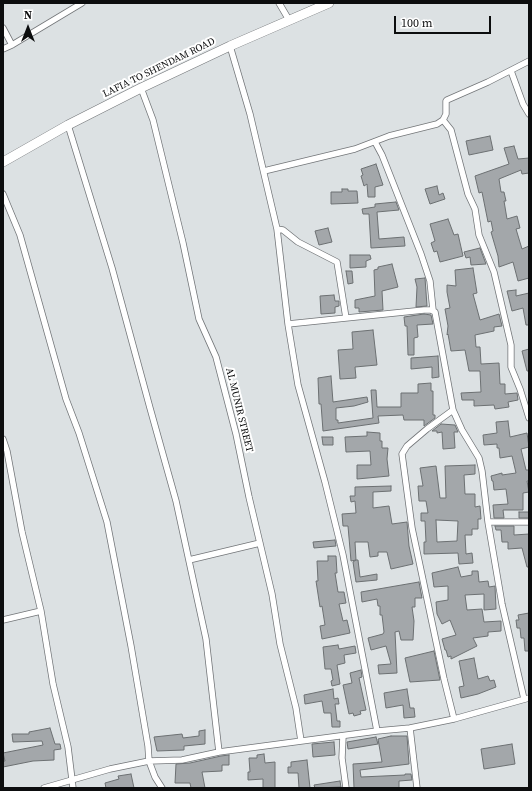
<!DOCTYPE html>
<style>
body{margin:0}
#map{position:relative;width:532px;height:791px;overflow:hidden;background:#dce1e3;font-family:"Source Serif 4",serif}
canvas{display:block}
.frame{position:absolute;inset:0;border:4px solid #0c0d0e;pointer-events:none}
.north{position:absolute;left:8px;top:8px;width:40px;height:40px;-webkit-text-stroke:3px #fff;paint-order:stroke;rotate:0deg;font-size:11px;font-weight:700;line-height:16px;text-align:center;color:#0c0d0e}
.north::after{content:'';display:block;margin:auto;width:14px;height:18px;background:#0c0d0e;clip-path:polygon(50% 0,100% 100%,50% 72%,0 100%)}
.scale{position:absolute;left:394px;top:16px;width:97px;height:18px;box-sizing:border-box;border:2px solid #0c0d0e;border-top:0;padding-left:5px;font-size:12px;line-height:14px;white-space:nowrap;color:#0c0d0e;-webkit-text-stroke:3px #fff;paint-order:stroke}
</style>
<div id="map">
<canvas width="532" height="791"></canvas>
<div class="frame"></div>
<div class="north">N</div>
<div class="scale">100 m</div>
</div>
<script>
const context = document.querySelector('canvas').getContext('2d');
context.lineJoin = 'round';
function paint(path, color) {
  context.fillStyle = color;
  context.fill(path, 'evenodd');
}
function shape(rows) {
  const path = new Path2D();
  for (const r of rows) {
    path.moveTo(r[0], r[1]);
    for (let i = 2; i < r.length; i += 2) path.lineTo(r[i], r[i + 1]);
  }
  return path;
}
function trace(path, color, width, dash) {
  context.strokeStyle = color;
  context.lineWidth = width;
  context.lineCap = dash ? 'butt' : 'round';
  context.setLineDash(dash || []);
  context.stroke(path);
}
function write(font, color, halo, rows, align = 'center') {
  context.font = font + ' "Source Serif 4",serif';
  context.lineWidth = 4;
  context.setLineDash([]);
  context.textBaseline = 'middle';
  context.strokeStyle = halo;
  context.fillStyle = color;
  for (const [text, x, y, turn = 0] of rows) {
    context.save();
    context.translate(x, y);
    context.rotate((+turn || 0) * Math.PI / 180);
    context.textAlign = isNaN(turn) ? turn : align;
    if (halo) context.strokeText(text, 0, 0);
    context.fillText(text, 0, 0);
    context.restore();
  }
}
const building = shape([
 [490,136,493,150,469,155,466,141,490,136],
 [514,146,518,159,529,158,529,173,522,174,521,170,499,179,501,192,504,192,506,201,504,201,507,219,517,216,520,228,516,229,522,249,529,246,529,278,518,281,513,262,499,267,498,256,491,232,493,231,491,221,488,222,482,192,479,193,475,176,509,164,504,148,514,146],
 [376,164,383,185,375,187,375,197,368,197,367,184,364,186,361,176,363,175,361,169,376,164],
 [437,186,439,195,443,193,445,199,430,204,425,189,437,186],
 [342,189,348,189,348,191,357,191,358,203,331,204,331,192,342,192,342,189],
 [396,202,399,210,377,212,379,239,404,237,405,246,371,248,369,214,363,214,362,209,375,207,375,204,396,202],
 [448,219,454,235,458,234,463,256,440,262,437,251,434,252,431,243,435,241,430,224,448,219],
 [328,228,332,242,319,245,315,231,328,228],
 [480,248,486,264,471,265,470,257,466,258,464,252,480,248],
 [350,255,370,255,371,259,366,261,366,267,350,268,350,255],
 [392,264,398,287,382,291,383,310,359,312,359,308,355,308,355,300,375,296,374,270,378,269,378,267,392,264],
 [473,268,477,293,473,294,480,320,499,314,502,326,494,327,494,331,475,335,476,347,480,347,481,364,499,363,500,384,505,384,505,394,517,393,518,400,508,402,509,407,495,409,494,405,474,406,474,400,462,400,461,393,481,392,480,371,469,371,465,350,451,351,448,334,447,335,448,326,445,309,450,308,447,292,447,285,456,286,455,270,473,268],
 [346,271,352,271,353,283,348,284,346,271],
 [425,278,427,306,416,307,417,287,415,279,425,278],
 [516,290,516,296,529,293,529,325,526,325,523,308,512,311,507,291,516,290],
 [334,295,335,301,339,301,339,306,335,307,335,313,321,314,320,296,334,295],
 [424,314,431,315,433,324,417,325,418,337,414,338,414,355,408,355,407,326,405,326,404,317,424,314],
 [373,330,377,365,355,367,356,378,340,379,338,350,353,349,352,332,373,330],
 [529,349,529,371,527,371,522,351,529,349],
 [438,356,439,377,432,378,432,367,411,369,411,358,438,356],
 [331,376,333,402,367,397,368,402,354,406,336,408,336,420,338,420,338,423,373,418,371,390,376,390,377,407,401,407,401,393,418,393,418,384,431,383,431,391,433,391,433,415,435,415,435,418,424,426,424,420,404,420,403,415,378,416,379,423,323,431,321,404,319,404,318,378,331,376],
 [508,421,510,437,527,433,529,447,521,449,526,470,529,470,529,481,527,481,529,492,523,493,523,510,503,510,504,518,494,518,493,505,508,504,506,489,494,490,493,481,492,481,491,476,502,473,502,475,516,473,512,456,500,458,499,448,497,448,497,444,484,445,483,435,497,433,496,422,508,421],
 [441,424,455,425,458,432,454,432,455,448,443,449,442,432,437,433,437,431,432,431,441,424],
 [367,432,380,433,380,441,382,441,382,448,388,448,387,459,389,476,357,479,357,465,371,465,370,451,346,452,345,437,367,436,367,432],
 [322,437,333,437,333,445,323,445,322,437],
 [475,465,475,474,464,475,465,494,475,494,475,507,480,506,481,519,478,519,478,529,472,529,472,535,465,535,466,554,472,553,473,563,459,564,458,553,424,554,424,542,426,542,425,521,421,521,421,513,428,513,426,501,419,501,418,486,423,486,420,468,436,466,440,498,446,498,445,466,475,465],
 [436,520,458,521,457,541,437,542,436,520],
 [391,486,391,491,373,492,373,508,389,506,392,524,407,522,409,546,413,564,391,569,387,552,378,552,378,556,370,557,368,542,355,542,356,560,358,560,360,577,377,574,377,580,356,582,353,562,356,560,351,561,348,526,343,526,342,514,356,513,355,501,351,502,350,496,355,496,355,487,391,486],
 [519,512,529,512,529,518,519,518,519,512],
 [495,526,514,526,514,535,529,534,529,567,527,567,522,548,508,549,508,542,502,542,501,530,496,530,495,526],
 [335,540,336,546,314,548,313,542,335,540],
 [328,556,336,556,337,573,335,573,338,592,344,592,346,603,339,604,343,621,347,620,350,633,322,639,320,626,325,625,322,606,320,607,316,581,318,581,317,561,328,561,328,556],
 [458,567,461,577,472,575,472,571,478,571,479,582,488,581,489,587,495,586,496,609,484,610,484,594,465,595,467,610,482,609,484,622,501,621,501,631,488,632,488,636,473,638,477,646,451,659,451,656,448,657,446,650,445,650,442,639,456,635,450,620,442,624,437,614,436,602,448,600,448,586,434,587,432,573,458,567],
 [419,582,422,598,415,598,415,607,412,607,414,621,413,640,401,640,399,631,395,632,397,673,379,674,378,665,391,664,386,646,371,650,368,638,383,634,384,632,382,615,380,615,380,606,378,606,377,599,362,602,361,592,419,582],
 [529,613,529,651,525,651,524,638,521,638,520,628,517,628,516,620,519,620,518,615,529,613],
 [338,645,339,649,355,646,356,653,344,655,345,663,337,665,340,684,332,686,331,681,333,680,331,669,325,669,323,647,338,645],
 [434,651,440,680,410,682,405,658,434,651],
 [474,658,478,679,488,676,490,681,494,680,496,687,478,694,461,698,459,687,464,686,459,661,474,658],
 [361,670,362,677,359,678,366,710,360,711,361,714,354,716,353,713,349,714,343,685,352,683,350,673,361,670],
 [333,689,334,699,338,698,339,704,335,704,337,721,340,721,340,727,332,727,331,713,324,713,322,701,305,704,304,695,333,689],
 [407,689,410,708,414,708,415,717,404,718,403,705,386,708,384,693,407,689],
 [50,728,55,744,60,744,61,749,54,750,54,760,33,761,3,767,3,761,5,761,3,753,43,745,42,741,13,742,12,734,29,734,29,732,50,728],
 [205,730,205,744,184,746,184,750,157,751,154,737,182,734,183,738,199,736,199,731,205,730],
 [391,736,407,736,409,764,360,770,361,777,405,775,405,774,411,774,412,780,399,781,399,788,354,788,353,764,382,762,378,739,391,736],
 [376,737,378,744,348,749,347,742,376,737],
 [334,742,335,755,313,757,312,744,334,742],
 [512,744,515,764,484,769,481,749,512,744],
 [264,754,265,763,275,762,275,788,263,788,263,779,248,780,248,772,250,772,249,758,257,758,257,755,264,754],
 [229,755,229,765,222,765,222,771,202,772,205,788,191,788,190,783,175,783,176,764,190,763,221,756,229,755],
 [307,760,310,788,299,788,298,773,288,773,288,767,291,767,291,762,307,760],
 [131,774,134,788,106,788,105,783,119,779,118,776,131,774],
 [340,781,341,787,315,788,314,785,340,781]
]);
paint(building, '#a3a7aa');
trace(building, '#6c7072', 1);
const street = shape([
 [279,3,289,20],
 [3,28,12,45,3,49],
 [12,45,82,3],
 [230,46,250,114,277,229,288,324,298,385,325,482,343,555,377,731,410,728,417,788],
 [511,71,523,104,529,114],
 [141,88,153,120,183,243,199,319,216,357,236,434,249,497,272,594,280,644,296,708,301,741],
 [443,120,451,130,468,194,475,209,479,235,494,272,511,345,511,367,520,389,529,418],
 [375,142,382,155,421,254,430,281,433,310],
 [264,171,355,149,389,136,437,124,443,120,446,114,446,101,447,100,488,82,529,61],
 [3,194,20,235,66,399,79,433,107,522,131,646,148,746,149,761,155,777,162,788],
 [277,229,283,230,298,242,337,262,346,318],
 [288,324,424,310,431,310,435,312,453,410,462,430,479,458,482,471,488,522,502,604,524,699],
 [453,410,427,429,407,446,402,454,412,528,444,679,454,719],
 [3,439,7,451,22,532,41,611,53,684,68,747,73,788],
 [488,522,529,522],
 [189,560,260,543],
 [3,620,41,611],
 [410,728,454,719,529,698],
 [343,736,342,758,346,788],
 [219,752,377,731],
 [44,788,110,769,149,761,182,760,219,752,206,639,176,501,150,408,112,268,68,125]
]);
const primary = shape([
 [3,162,68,125,141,88,230,46,329,3]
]);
trace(street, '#727578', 7);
trace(primary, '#727578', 10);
trace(street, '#fff', 5.5);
trace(primary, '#fff', 9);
write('10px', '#0c0d0e', '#fff', [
 ["LAFIA TO SHENDAM ROAD",159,68,-26],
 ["AL MUNIR STREET",239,410,76]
]);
</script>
